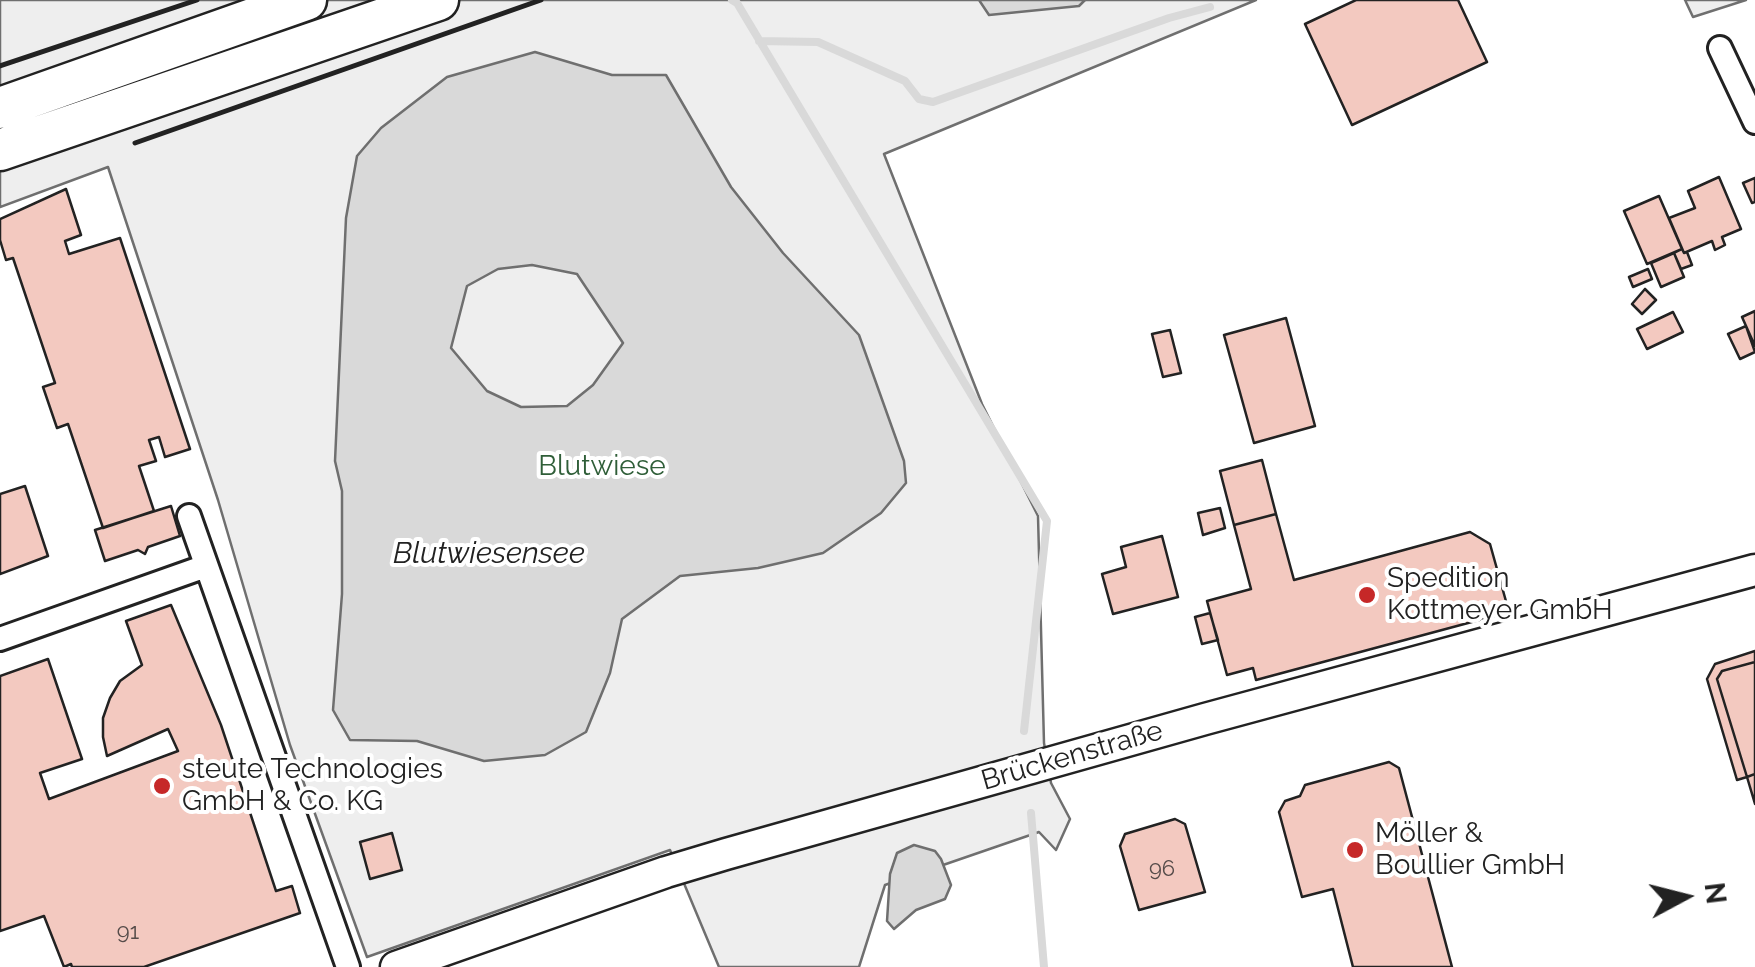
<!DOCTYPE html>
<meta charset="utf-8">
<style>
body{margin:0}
#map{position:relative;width:1755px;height:967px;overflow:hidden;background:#fff;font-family:Raleway,sans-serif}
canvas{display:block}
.north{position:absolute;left:1635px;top:847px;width:100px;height:100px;-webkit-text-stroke:8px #fff;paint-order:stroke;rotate:83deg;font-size:28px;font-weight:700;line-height:40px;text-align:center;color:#222}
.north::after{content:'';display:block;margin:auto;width:35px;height:45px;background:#222;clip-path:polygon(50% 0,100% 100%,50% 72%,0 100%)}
</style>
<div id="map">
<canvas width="1755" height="967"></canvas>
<div class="north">N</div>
</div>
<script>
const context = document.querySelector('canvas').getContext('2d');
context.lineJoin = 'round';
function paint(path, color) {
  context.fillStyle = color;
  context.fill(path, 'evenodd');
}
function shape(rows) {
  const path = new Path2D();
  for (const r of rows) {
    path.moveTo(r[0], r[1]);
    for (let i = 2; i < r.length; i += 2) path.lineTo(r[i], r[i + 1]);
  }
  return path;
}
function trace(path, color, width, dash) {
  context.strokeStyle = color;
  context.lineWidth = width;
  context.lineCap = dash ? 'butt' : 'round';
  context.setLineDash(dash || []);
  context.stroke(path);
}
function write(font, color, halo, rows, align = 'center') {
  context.font = font + ' Raleway,sans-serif';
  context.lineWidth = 8;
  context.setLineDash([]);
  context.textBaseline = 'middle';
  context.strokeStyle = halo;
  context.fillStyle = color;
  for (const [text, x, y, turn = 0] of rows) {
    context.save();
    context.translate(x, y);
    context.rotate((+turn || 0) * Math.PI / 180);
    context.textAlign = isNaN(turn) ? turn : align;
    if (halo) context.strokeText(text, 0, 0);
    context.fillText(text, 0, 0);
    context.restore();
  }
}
const green = shape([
 [0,0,1256,0,884,154,982,404,1038,516,1044,743,1051,783,1070,819,1056,850,1039,832,885,885,859,967,719,967,670,850,367,957,290,745,218,500,108,167,0,207,0,0],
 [1685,0,1746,0,1693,17,1685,0]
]);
paint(green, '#eee');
trace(green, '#6f6f6f', 2.5);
const water = shape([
 [979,0,1085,0,1079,6,989,15,979,0],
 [535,52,612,75,666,75,731,187,783,253,859,335,904,461,906,483,881,513,823,553,758,568,680,576,622,619,610,673,586,732,545,755,484,761,417,741,350,740,333,710,342,594,342,491,335,461,346,218,357,156,381,128,447,77,535,52],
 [532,265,577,274,623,343,593,385,567,406,521,407,487,391,451,348,467,286,498,269,532,265],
 [914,845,935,851,941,859,951,885,945,899,916,910,894,929,887,921,890,874,897,853,914,845]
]);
paint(water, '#d9d9d9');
trace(water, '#6f6f6f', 2.5);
trace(shape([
 [732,0,737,3,1047,521,1024,731],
 [759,41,818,42,905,81,919,99,933,102,1169,18,1210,7],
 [1031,813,1044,967]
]), '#d9d9d9', 8);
const building = shape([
 [1356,0,1458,0,1487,62,1352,125,1305,24,1356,0],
 [1719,177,1741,229,1722,237,1725,245,1715,250,1712,241,1684,253,1669,218,1695,208,1688,191,1719,177],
 [1755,178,1755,202,1752,203,1743,183,1755,178],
 [66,189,81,235,65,241,69,254,120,238,190,449,165,457,159,437,149,440,156,461,139,466,154,511,103,528,68,424,57,428,43,387,55,383,13,258,6,260,0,240,0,219,66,189],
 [1659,196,1682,249,1647,264,1624,211,1659,196],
 [1682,249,1684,253,1687,252,1692,265,1681,269,1674,253,1682,249],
 [1674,253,1684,277,1661,287,1651,263,1674,253],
 [1648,269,1652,279,1633,287,1629,277,1648,269],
 [1645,289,1656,300,1642,314,1632,304,1645,289],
 [1755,311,1755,346,1742,317,1755,311],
 [1673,312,1683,332,1647,349,1637,329,1673,312],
 [1286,318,1315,426,1254,443,1224,335,1286,318],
 [1746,326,1755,352,1740,359,1728,334,1746,326],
 [1170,330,1181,373,1163,377,1152,334,1170,330],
 [1262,460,1276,514,1234,525,1220,471,1262,460],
 [25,486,48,556,0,574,0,494,25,486],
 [171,506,180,536,148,547,145,554,138,550,105,561,95,530,171,506],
 [1220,508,1225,528,1203,535,1198,513,1220,508],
 [1276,514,1294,580,1470,532,1490,544,1509,612,1256,680,1253,668,1227,675,1207,601,1251,589,1234,525,1276,514],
 [1162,536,1178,597,1113,614,1102,574,1126,567,1121,547,1162,536],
 [171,605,221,725,276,891,292,886,300,913,144,967,72,967,71,964,64,967,44,916,0,931,0,676,48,659,82,759,40,773,49,799,178,751,168,729,107,756,103,737,103,718,110,698,120,681,142,665,126,621,171,605],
 [1210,613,1218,640,1202,644,1195,617,1210,613],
 [1755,651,1755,662,1722,671,1717,679,1747,777,1737,780,1707,679,1715,664,1755,651],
 [1755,662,1755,774,1747,777,1717,679,1722,671,1755,662],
 [1389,762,1399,768,1452,967,1353,967,1333,889,1302,897,1279,812,1285,801,1300,796,1305,785,1389,762],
 [1755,774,1755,804,1747,777,1755,774],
 [1175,819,1185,824,1205,892,1139,910,1120,846,1125,834,1175,819],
 [392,833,402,870,370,879,360,842,392,833]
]);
paint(building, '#f3c9c0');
trace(building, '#222', 2.5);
const minor = shape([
 [1720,48,1755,122],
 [189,516,348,967],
 [0,639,206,566]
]);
const secondary = shape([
 [396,967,666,872,726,854,1205,719,1755,570]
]);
const motorway = shape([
 [0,108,306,0],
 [0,150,438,0]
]);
trace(minor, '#222', 28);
trace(secondary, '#222', 35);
trace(motorway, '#222', 45);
trace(minor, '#fff', 22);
trace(secondary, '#fff', 30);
trace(motorway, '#fff', 40);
trace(shape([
 [0,66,197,0],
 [135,143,541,0]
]), '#222', 5);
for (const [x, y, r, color] of [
 [1367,595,10,"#c62828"],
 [162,786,10,"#c62828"],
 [1355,850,10,"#c62828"]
]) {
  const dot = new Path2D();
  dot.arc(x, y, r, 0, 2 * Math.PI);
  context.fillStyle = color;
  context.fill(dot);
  trace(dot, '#fff', 4);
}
write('22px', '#564c4a', null, [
 ["96",1162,869],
 ["91",128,932]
]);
write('28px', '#2f5e38', '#fff', [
 ["Blutwiese",602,467]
]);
write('28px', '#222', '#fff', [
 ["Spedition",1387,579],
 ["Kottmeyer GmbH",1387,611],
 ["steute Technologies",182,770],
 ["GmbH & Co. KG",182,802],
 ["Möller &",1375,834],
 ["Boullier GmbH",1375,866]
], 'left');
write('28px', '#222', '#fff', [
 ["Brückenstraße",1072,756,-16]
]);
write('italic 30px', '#222', '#fff', [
 ["Blutwiesensee",489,554]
]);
</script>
